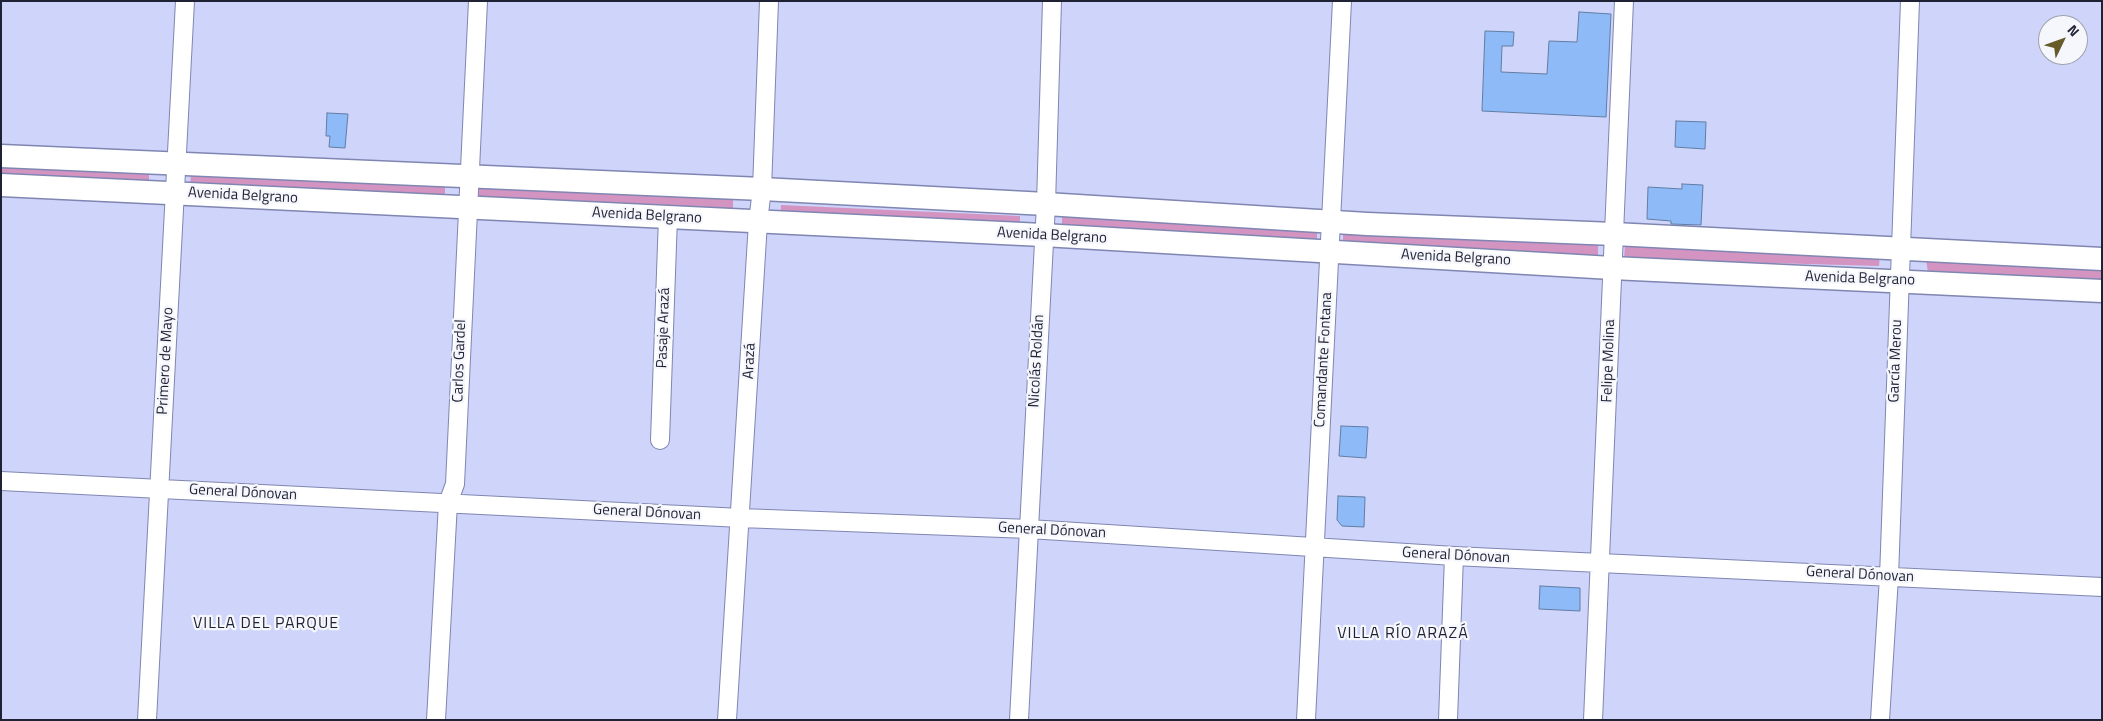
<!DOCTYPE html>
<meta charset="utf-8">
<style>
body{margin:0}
#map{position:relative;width:2103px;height:721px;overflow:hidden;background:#ced4fa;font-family:"Titillium Web",sans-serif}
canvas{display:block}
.frame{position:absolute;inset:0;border:2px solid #1f2234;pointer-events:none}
.north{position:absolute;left:2038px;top:15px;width:50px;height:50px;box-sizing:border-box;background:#f6f7fc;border:1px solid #a0a2ac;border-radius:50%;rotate:48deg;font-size:14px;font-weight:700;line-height:20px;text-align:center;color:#1f2234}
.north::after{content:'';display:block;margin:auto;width:18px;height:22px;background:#675c29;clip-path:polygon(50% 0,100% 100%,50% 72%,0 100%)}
</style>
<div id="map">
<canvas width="2103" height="721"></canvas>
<div class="frame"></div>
<div class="north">N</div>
</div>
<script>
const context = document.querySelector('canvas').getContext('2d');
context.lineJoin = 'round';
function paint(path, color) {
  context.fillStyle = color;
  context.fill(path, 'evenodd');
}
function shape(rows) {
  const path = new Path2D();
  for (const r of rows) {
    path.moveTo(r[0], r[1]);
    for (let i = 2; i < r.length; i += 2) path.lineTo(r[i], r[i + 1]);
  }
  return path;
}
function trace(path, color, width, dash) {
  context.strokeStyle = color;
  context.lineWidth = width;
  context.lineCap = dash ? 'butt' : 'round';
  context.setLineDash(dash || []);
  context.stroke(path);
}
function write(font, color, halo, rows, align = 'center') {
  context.font = font + ' "Titillium Web",sans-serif';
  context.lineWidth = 4.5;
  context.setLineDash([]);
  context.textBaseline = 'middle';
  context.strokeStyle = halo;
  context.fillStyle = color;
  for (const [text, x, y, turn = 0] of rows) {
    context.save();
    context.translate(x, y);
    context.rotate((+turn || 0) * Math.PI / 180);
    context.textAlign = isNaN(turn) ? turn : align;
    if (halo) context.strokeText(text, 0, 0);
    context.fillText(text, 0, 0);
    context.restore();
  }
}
paint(shape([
 [1,164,149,171,149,183,1,176],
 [191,174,445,186,445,198,190,186],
 [479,186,733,199,733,210,478,197],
 [781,205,1020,216,1020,229,780,217],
 [1062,216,1317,229,1317,239,1062,226],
 [1343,229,1598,241,1598,256,1343,244],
 [1625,245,1880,254,1879,266,1624,259],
 [1926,258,2102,269,2102,282,1928,273]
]), '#d394c1');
const building = shape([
 [1579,12,1611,14,1606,117,1482,111,1485,31,1514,32,1513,46,1502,46,1501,72,1547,74,1549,41,1577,42,1579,12],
 [327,113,348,114,345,148,329,147,330,136,326,136,327,113],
 [1676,121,1706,122,1705,149,1675,147,1676,121],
 [1682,184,1703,185,1701,225,1671,224,1671,221,1647,219,1648,187,1682,189,1682,184],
 [1341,426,1368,427,1366,458,1339,456,1341,426],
 [1338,496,1365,497,1364,527,1342,526,1337,520,1338,496],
 [1540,586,1580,588,1580,611,1539,609,1540,586]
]);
paint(building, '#8ebaf8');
trace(building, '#627da3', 1);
const minor = shape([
 [660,440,668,217],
 [1,481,741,518,1029,529,1454,556,2102,587],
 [147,720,185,1],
 [436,720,448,503,455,484,478,1],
 [727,720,758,222,762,189,769,1],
 [1019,720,1046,204,1052,1],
 [1306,720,1342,1],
 [1448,720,1454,556],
 [1593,720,1624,1],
 [1880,720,1889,577,1910,1]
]);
const major = shape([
 [1,156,762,189,1046,204,1367,224,1614,234,2102,259],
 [1,185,1043,235,1612,268,2102,291]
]);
trace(minor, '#7f86b2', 20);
trace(major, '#7f86b2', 25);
trace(minor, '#fff', 18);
trace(major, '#fff', 22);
write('15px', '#1f2234', '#f6f7fc', [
 ["Avenida Belgrano",243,196,3],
 ["Avenida Belgrano",647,216,3],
 ["Avenida Belgrano",1052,236,3],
 ["Avenida Belgrano",1456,258,3],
 ["Avenida Belgrano",1860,279,2],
 ["Pasaje Arazá",664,328,-88],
 ["Comandante Fontana",1324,360,-87],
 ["Primero de Mayo",166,361,-87],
 ["Carlos Gardel",460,361,-88],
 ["Arazá",750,361,-87],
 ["Nicolás Roldán",1037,361,-87],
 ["Felipe Molina",1609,361,-88],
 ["García Merou",1896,361,-88],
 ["General Dónovan",243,493,3],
 ["General Dónovan",647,513,3],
 ["General Dónovan",1052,531,3],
 ["General Dónovan",1456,556,3],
 ["General Dónovan",1860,575,3]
]);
context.letterSpacing = '1px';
write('16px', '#1f2234', '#f6f7fc', [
 ["VILLA DEL PARQUE",266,624],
 ["VILLA RÍO ARAZÁ",1403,634]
]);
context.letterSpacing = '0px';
</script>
